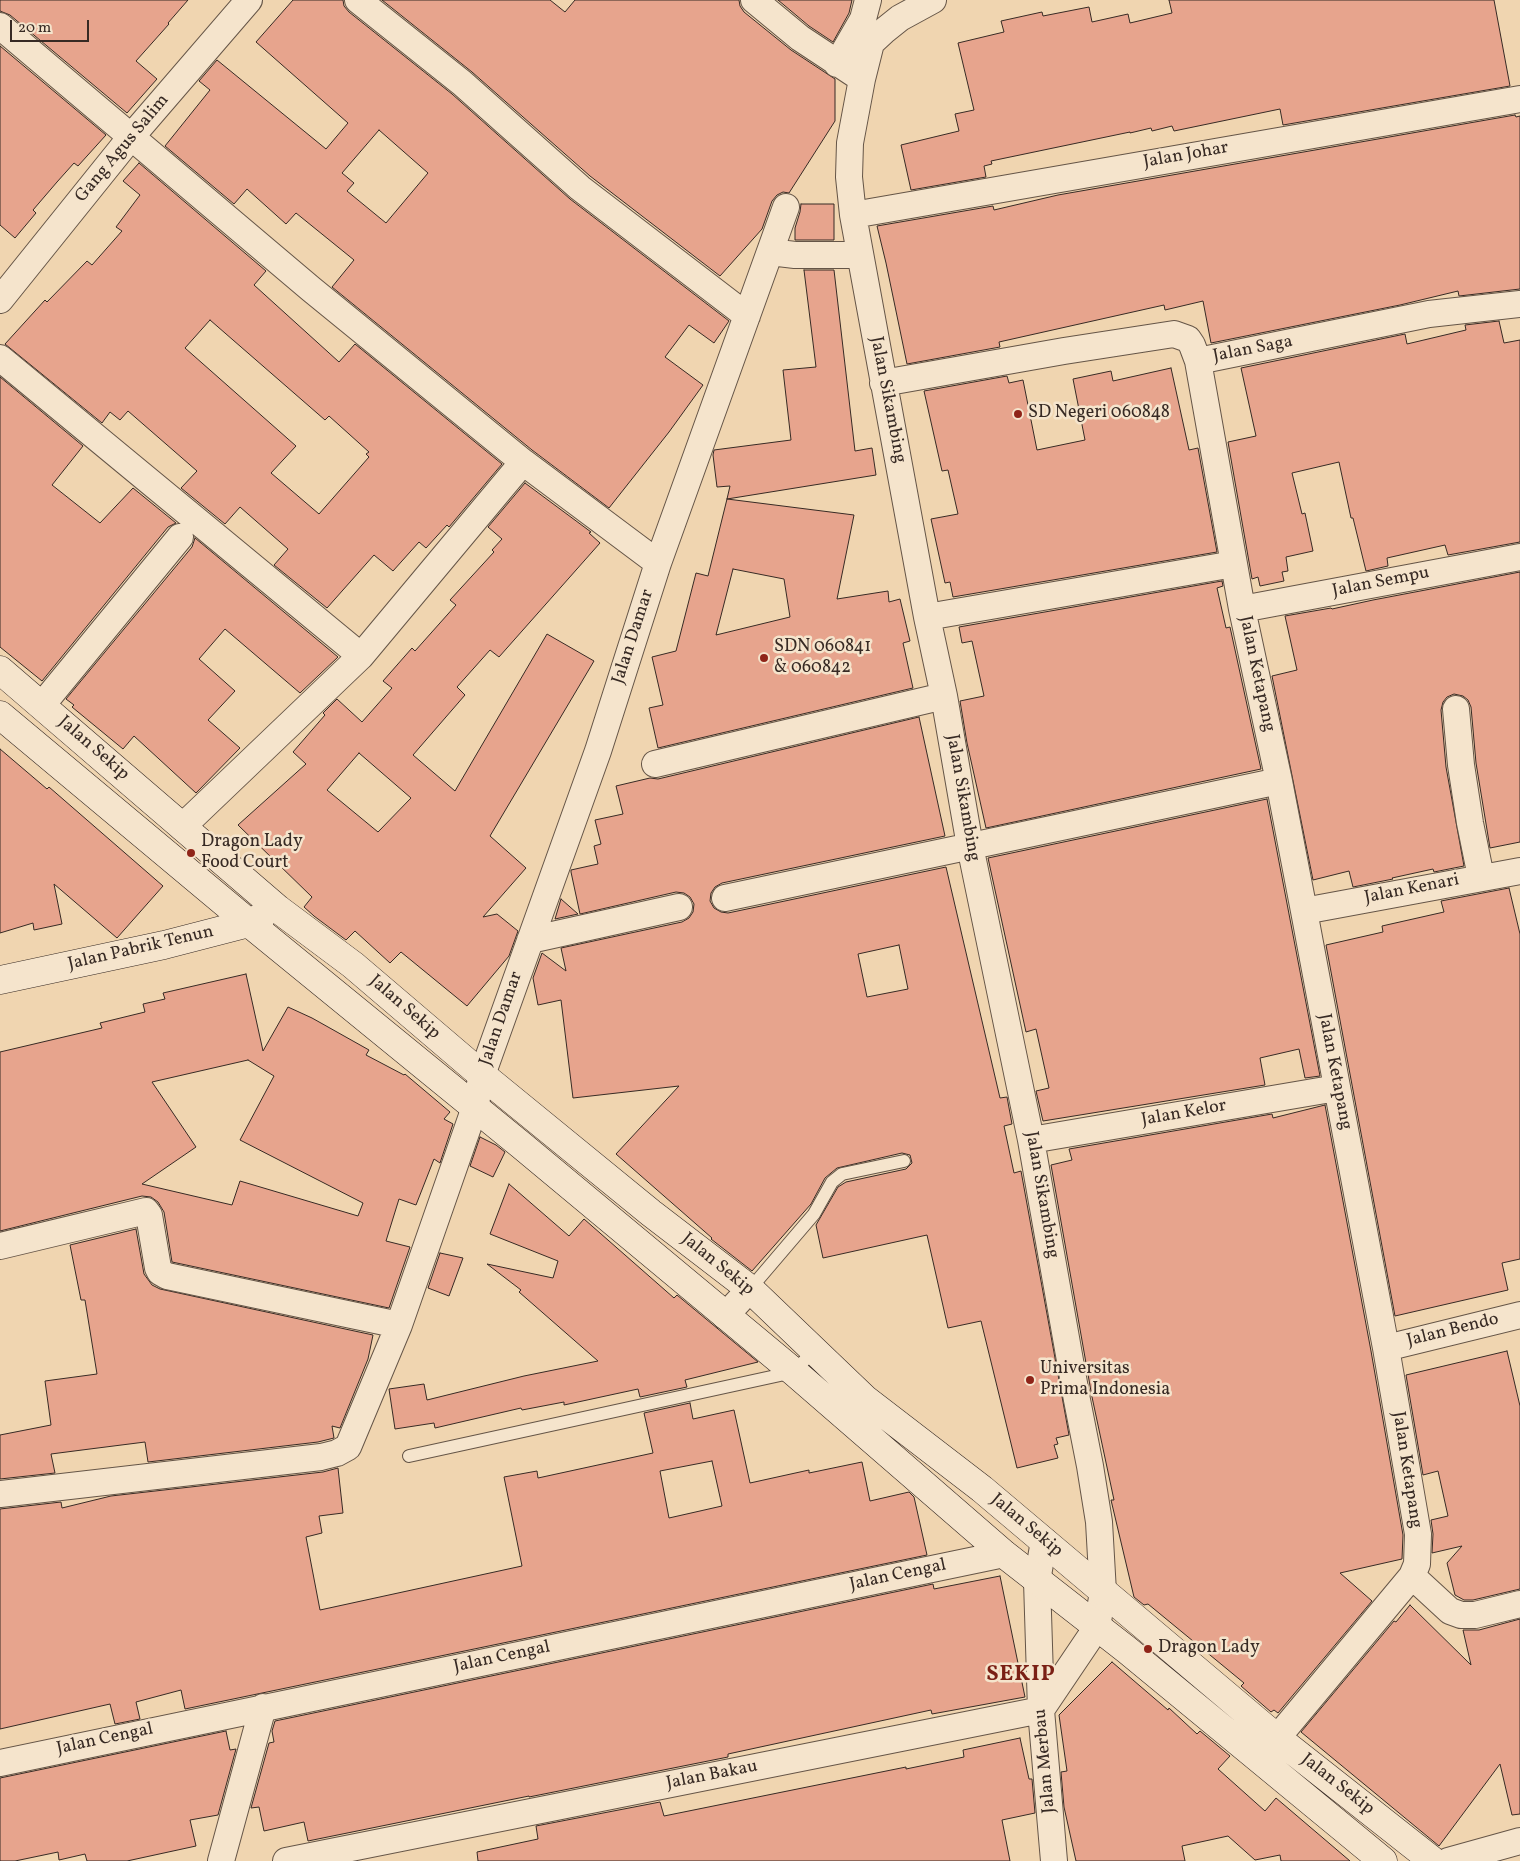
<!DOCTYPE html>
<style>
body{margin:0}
#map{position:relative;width:1520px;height:1861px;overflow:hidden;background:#f0d5b0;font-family:Vollkorn,serif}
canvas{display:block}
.scale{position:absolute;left:10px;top:20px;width:79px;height:22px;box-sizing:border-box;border:2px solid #372a24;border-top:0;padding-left:6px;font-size:15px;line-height:18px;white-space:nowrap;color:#372a24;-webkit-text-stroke:4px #f5e4cc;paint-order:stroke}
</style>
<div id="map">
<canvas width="1520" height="1861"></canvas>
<div class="scale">20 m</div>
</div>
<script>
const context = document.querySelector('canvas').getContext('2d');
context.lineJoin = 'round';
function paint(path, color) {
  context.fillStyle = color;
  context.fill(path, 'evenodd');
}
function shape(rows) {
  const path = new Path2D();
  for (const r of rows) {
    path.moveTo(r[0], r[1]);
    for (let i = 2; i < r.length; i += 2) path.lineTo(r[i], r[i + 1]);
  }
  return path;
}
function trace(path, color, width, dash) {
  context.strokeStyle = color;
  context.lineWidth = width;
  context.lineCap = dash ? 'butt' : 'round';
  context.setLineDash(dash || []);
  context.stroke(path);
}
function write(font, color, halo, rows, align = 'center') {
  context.font = font + ' Vollkorn,serif';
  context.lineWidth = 5;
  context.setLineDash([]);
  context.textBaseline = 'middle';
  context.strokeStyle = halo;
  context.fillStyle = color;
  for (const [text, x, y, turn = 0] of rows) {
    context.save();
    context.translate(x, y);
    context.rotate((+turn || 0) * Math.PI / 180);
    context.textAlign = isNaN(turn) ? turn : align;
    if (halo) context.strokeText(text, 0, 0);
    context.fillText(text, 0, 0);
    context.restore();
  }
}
const building = shape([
 [0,0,188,0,168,23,169,24,136,61,157,79,127,113,10,15,0,11,0,0],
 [293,0,343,0,344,6,349,12,452,94,570,199,729,321,714,343,689,325,665,357,703,385,669,432,609,508,532,450,332,287,354,260,296,213,286,224,247,189,234,204,165,146,210,90,199,81,217,60,326,149,348,123,256,42,293,0],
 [379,130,428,173,386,223,347,191,354,183,342,173,379,130],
 [382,0,550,0,565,12,575,0,739,0,740,6,744,12,791,50,835,79,835,121,789,193,783,192,777,195,772,201,762,229,720,276,590,176,472,72,382,0],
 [778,0,852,0,849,13,833,42,809,26,778,0],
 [1169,0,1494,0,1510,86,1283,125,1280,109,1174,131,1172,126,1152,131,1151,128,1130,133,1130,132,991,161,992,164,984,166,986,177,911,190,901,145,959,131,955,114,974,110,958,43,1004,32,1001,21,1042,12,1043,16,1089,7,1092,22,1128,14,1130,23,1172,13,1169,0],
 [0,46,106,135,78,166,74,163,57,182,33,210,36,213,15,238,0,225,0,46],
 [1515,115,1516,117,1520,116,1520,289,1459,296,1458,291,1400,305,1211,343,1203,301,1165,310,1164,305,999,342,1000,347,907,364,886,263,877,226,993,206,994,210,1058,195,1515,115],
 [139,163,266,271,254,285,339,362,355,344,502,464,449,527,447,525,426,548,419,542,393,571,374,555,327,608,274,565,288,549,240,507,225,524,181,488,197,471,128,411,120,420,110,412,102,423,5,344,45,300,47,302,87,261,92,265,122,231,116,227,140,195,123,181,139,163],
 [210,320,325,420,329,416,369,452,366,454,369,457,319,514,271,473,296,446,185,348,210,320],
 [801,204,834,204,834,240,795,240,795,228,800,212,801,204],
 [804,270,834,270,855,451,872,448,876,475,727,499,730,486,717,487,713,455,714,450,791,440,783,370,816,367,804,270],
 [1499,321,1504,343,1520,340,1520,542,1448,555,1445,545,1387,558,1388,566,1366,571,1353,518,1351,518,1339,462,1292,473,1302,514,1305,513,1313,551,1286,557,1288,571,1282,572,1284,581,1260,586,1258,577,1252,579,1228,442,1256,436,1241,368,1405,334,1407,344,1466,330,1465,325,1499,321],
 [1171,368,1189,450,1198,448,1217,552,953,597,950,582,945,583,931,519,958,514,948,470,942,471,924,391,1007,376,1009,383,1023,380,1037,450,1085,440,1073,379,1111,371,1113,381,1171,368],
 [0,377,83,446,52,485,100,523,133,488,176,523,168,527,42,681,0,647,0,377],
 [525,483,591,532,589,533,600,543,499,657,490,650,457,687,465,695,413,755,455,791,547,634,594,661,490,836,526,868,483,917,497,914,518,931,509,956,467,1006,401,952,390,963,355,931,346,940,314,916,304,907,312,897,238,825,306,764,293,752,325,715,323,713,337,699,362,722,392,688,383,681,412,648,415,651,456,605,450,600,494,552,492,550,502,539,488,527,525,483],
 [359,753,411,798,378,832,327,790,359,753],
 [727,499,854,515,837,599,888,591,889,602,900,599,910,641,903,643,913,688,658,748,649,708,663,705,652,657,676,651,696,573,708,576,727,499],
 [733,569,784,579,790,617,716,635,733,569],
 [195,538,338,657,300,693,225,629,199,659,235,691,208,720,240,748,196,793,134,736,123,749,72,707,74,705,66,699,192,547,195,538],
 [1520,572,1520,842,1490,848,1476,763,1471,707,1468,700,1463,696,1454,694,1447,697,1443,702,1441,710,1446,767,1464,866,1434,872,1433,869,1392,878,1393,879,1353,887,1349,871,1313,880,1272,676,1297,670,1285,616,1331,608,1332,609,1373,600,1520,572],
 [1222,581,1223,586,1217,588,1226,628,1230,627,1261,769,986,828,967,743,960,701,984,696,972,641,962,643,959,627,1222,581],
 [919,717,945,836,722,883,715,887,711,893,710,901,714,908,721,912,728,913,946,867,1000,1098,1007,1097,1012,1124,1004,1126,1014,1173,1021,1171,1069,1435,1056,1438,1058,1444,1054,1445,1058,1458,1017,1468,981,1321,948,1328,927,1235,823,1258,816,1225,838,1187,846,1182,906,1169,912,1163,910,1155,902,1153,837,1168,825,1178,811,1204,752,1271,711,1239,712,1238,616,1154,679,1086,573,1098,561,1000,538,1005,533,978,542,953,566,971,561,948,682,922,689,918,693,912,694,904,690,897,684,893,676,892,580,914,571,872,571,870,598,864,594,846,601,844,595,820,623,814,616,786,650,778,658,779,919,717],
 [899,945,908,989,867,997,858,954,899,945],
 [0,749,47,789,49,787,163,886,117,938,54,884,62,924,34,930,33,923,0,933,0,749],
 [1267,799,1320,1076,1305,1078,1299,1049,1260,1058,1265,1085,1043,1121,1036,1091,1049,1088,1036,1029,1026,1032,988,858,1267,799],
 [1509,888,1520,934,1520,1259,1502,1263,1508,1290,1395,1316,1326,945,1383,932,1382,926,1444,912,1441,901,1509,888],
 [561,899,578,914,555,919,561,899],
 [246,974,263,1051,288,1007,312,1018,369,1050,366,1055,404,1075,405,1074,450,1112,444,1119,453,1124,440,1163,434,1159,416,1205,399,1199,386,1241,410,1247,389,1308,172,1262,164,1212,158,1202,151,1197,142,1196,0,1231,0,1052,102,1028,100,1023,145,1012,143,1004,165,999,163,993,246,974],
 [248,1060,274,1076,240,1140,363,1203,358,1216,240,1181,232,1205,142,1184,196,1147,152,1082,248,1060],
 [1325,1105,1371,1351,1403,1535,1402,1559,1340,1573,1372,1601,1278,1713,1274,1710,1271,1712,1241,1686,1244,1683,1148,1604,1144,1605,1134,1597,1111,1500,1114,1500,1092,1397,1051,1165,1072,1160,1069,1149,1272,1114,1273,1118,1325,1105],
 [480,1137,496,1145,505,1152,493,1177,470,1166,480,1137],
 [509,1184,569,1236,584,1219,674,1298,677,1295,758,1362,685,1380,687,1387,640,1397,638,1389,564,1405,564,1402,522,1410,521,1408,435,1428,434,1423,395,1429,389,1389,424,1384,427,1400,524,1376,598,1361,519,1292,521,1290,487,1264,553,1278,558,1261,490,1234,509,1184],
 [136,1229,144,1274,152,1285,160,1289,373,1335,368,1359,340,1428,332,1426,334,1438,318,1442,148,1462,145,1442,82,1450,51,1454,55,1473,0,1479,0,1435,51,1425,45,1381,97,1374,85,1300,81,1300,70,1245,136,1229],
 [440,1253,463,1258,449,1296,428,1288,440,1253],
 [1507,1351,1520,1406,1520,1589,1473,1600,1464,1600,1455,1595,1447,1563,1462,1546,1432,1553,1433,1534,1431,1520,1448,1516,1438,1471,1423,1475,1406,1375,1507,1351],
 [690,1403,693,1419,734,1410,750,1483,809,1470,809,1473,862,1462,870,1501,909,1492,914,1497,927,1555,185,1709,181,1690,136,1702,140,1719,115,1724,110,1704,0,1729,0,1509,61,1502,62,1508,111,1496,323,1472,338,1468,343,1513,319,1516,322,1533,306,1537,320,1610,522,1566,504,1477,537,1471,538,1478,653,1453,644,1413,690,1403],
 [712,1461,722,1506,669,1518,660,1471,712,1461],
 [1000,1576,1025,1697,932,1714,931,1710,728,1754,728,1757,529,1797,529,1796,308,1841,304,1822,264,1831,259,1807,251,1808,269,1743,274,1742,272,1731,275,1721,933,1584,934,1589,1000,1576],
 [1410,1605,1471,1665,1463,1630,1479,1630,1520,1619,1520,1814,1512,1815,1500,1764,1439,1846,1301,1732,1394,1621,1396,1622,1410,1605],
 [1112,1662,1168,1710,1169,1708,1197,1734,1200,1731,1230,1756,1218,1769,1265,1811,1276,1798,1350,1861,1281,1861,1280,1855,1255,1860,1228,1836,1182,1846,1185,1861,1076,1861,1064,1807,1061,1772,1067,1771,1059,1715,1112,1662],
 [226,1731,230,1750,236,1749,218,1815,190,1820,196,1846,127,1861,87,1861,85,1854,59,1860,58,1852,15,1861,0,1861,0,1778,226,1731],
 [1020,1738,1029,1779,1032,1779,1035,1813,1002,1820,1010,1861,478,1861,477,1852,538,1839,536,1826,660,1802,664,1816,906,1767,906,1769,964,1757,963,1750,1020,1738]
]);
paint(building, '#e7a48d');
trace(building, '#372a24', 1);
const lane = shape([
 [750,1289,814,1214,832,1182,842,1174,904,1161],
 [409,1456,794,1372,813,1351]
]);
const street = shape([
 [358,0,462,83,580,188,747,316],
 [754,0,800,38,862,79],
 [0,26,311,289,523,462,658,563],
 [837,64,863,19,868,0],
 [853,215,1520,99],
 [770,252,795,255,859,255],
 [0,300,131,137,249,0],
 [0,358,361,656],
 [1198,361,1242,609,1279,781,1304,911,1386,1348,1418,1534,1417,1564,1412,1576,1277,1738],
 [883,383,1064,351,1174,334,1188,339,1192,345,1198,361,1429,314,1520,304],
 [1242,609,1520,557],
 [927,617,1234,564],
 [42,705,180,537],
 [1456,709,1461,765,1470,823,1481,877],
 [655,764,944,696],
 [182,827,361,656,523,462],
 [725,898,1279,781],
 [1304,911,1520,871],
 [530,940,679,907],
 [1031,1140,1337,1088],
 [0,1246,146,1211,149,1215,158,1268,160,1272,167,1276,399,1325],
 [725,1316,750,1289],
 [1386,1348,1520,1315],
 [0,1494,321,1457,337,1453,348,1447,399,1325,475,1107,482,1075,598,751,658,563,786,207],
 [1044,1541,1037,1581,1041,1710,1054,1861],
 [1412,1576,1450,1611,1461,1615,1475,1615,1520,1604],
 [0,1763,1004,1554],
 [221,1861,263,1707],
 [286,1861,1041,1710,1097,1627,1103,1592,1099,1522,1090,1466,1077,1400,1031,1140,970,846,944,696,927,617,853,215,849,177,850,143,862,79,871,43,885,30,900,18,933,0],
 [1448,1861,1520,1841]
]);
const secondary = shape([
 [0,670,278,909,353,965,482,1075,651,1213,750,1289,865,1399,982,1489,1277,1738,1433,1861],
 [0,715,249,923,521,1145,794,1372,1004,1554,1127,1650,1383,1861],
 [0,980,164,945,249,923,261,917]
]);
trace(lane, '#655547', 14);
trace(street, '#655547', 28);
trace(secondary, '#372a24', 29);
trace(lane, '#f5e4cc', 12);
trace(street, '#f5e4cc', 26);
trace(secondary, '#f5e4cc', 28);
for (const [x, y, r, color] of [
 [1018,414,5,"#8f2418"],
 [764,658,5,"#8f2418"],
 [191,853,5,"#8f2418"],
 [1030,1380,5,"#8f2418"],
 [1148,1649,5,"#8f2418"]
]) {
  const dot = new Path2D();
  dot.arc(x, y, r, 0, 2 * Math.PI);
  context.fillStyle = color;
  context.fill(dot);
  trace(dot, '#f5e4cc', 2);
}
write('18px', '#372a24', '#f5e4cc', [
 ["Gang Agus Salim",123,149,-50],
 ["Jalan Johar",1186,156,-10],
 ["Jalan Saga",1253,350,-11],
 ["Jalan Sikambing",887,400,79],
 ["Jalan Sempu",1381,583,-11],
 ["Jalan Damar",634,637,-72],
 ["Jalan Ketapang",1256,674,78],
 ["Jalan Sekip",93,749,41],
 ["Jalan Sikambing",962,798,80],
 ["Jalan Kenari",1412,890,-11],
 ["Jalan Pabrik Tenun",141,949,-13],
 ["Jalan Sekip",404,1008,41],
 ["Jalan Damar",502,1019,-71],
 ["Jalan Ketapang",1334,1072,79],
 ["Jalan Kelor",1184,1114,-10],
 ["Jalan Sikambing",1041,1195,80],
 ["Jalan Sekip",717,1265,39],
 ["Jalan Bendo",1453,1331,-14],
 ["Jalan Ketapang",1406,1470,81],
 ["Jalan Sekip",1026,1526,40],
 ["Jalan Cengal",898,1576,-12],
 ["Jalan Cengal",502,1658,-12],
 ["Jalan Cengal",105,1740,-12],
 ["Jalan Merbau",1046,1761,-95],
 ["Jalan Bakau",712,1776,-11],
 ["Jalan Sekip",1337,1785,38]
]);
write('18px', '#372a24', '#f5e4cc', [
 ["SD Negeri 060848",1028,414],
 ["SDN 060841",774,648],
 ["& 060842",774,669],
 ["Dragon Lady",201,843],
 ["Food Court",201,864],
 ["Universitas",1040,1370],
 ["Prima Indonesia",1040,1391],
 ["Dragon Lady",1158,1649]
], 'left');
context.letterSpacing = '1px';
write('bold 22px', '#7a1f14', '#f5e4cc', [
 ["SEKIP",1021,1676]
]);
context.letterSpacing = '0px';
</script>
